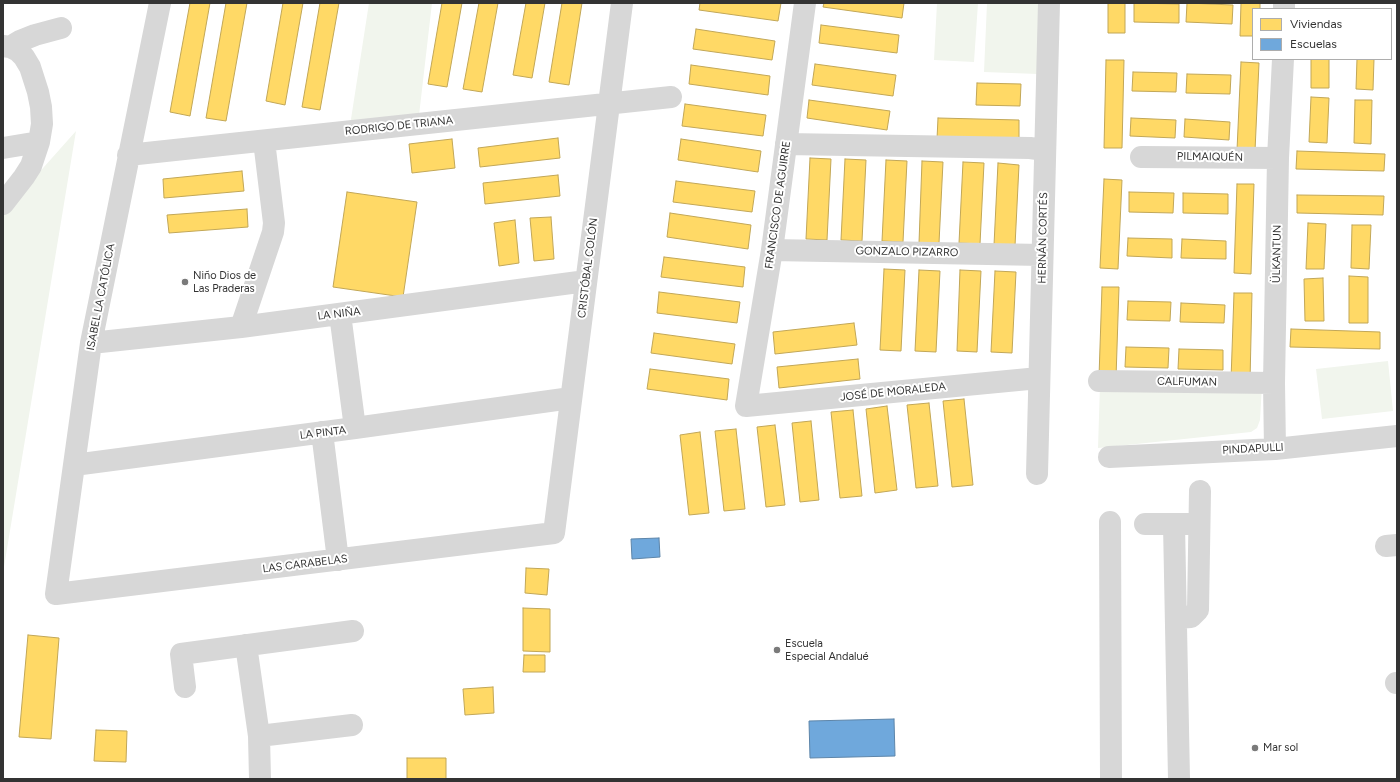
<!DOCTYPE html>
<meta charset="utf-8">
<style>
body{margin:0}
#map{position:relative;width:1400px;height:782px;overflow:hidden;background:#fff;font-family:Figtree,sans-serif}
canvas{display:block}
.frame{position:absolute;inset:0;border:4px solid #333;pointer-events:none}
.legend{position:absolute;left:1252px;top:8px;width:140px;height:52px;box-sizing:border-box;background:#fff;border:1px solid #adadad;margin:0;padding:5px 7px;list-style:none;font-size:12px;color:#333}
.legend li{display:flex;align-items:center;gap:8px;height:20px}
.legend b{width:20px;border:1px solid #adadad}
</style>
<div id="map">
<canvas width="1400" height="782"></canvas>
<div class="frame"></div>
<ul class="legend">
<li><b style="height:11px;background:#ffd966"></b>Viviendas</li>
<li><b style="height:11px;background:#6fa8dc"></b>Escuelas</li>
</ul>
</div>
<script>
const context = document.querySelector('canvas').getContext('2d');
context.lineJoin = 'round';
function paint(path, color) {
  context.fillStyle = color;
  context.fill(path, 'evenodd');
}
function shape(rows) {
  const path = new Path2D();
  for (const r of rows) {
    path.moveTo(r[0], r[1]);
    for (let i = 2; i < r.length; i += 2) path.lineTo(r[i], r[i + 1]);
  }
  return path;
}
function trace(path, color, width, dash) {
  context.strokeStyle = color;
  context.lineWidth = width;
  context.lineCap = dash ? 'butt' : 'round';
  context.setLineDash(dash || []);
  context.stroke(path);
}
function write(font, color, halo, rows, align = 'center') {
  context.font = font + ' Figtree,sans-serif';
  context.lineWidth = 4;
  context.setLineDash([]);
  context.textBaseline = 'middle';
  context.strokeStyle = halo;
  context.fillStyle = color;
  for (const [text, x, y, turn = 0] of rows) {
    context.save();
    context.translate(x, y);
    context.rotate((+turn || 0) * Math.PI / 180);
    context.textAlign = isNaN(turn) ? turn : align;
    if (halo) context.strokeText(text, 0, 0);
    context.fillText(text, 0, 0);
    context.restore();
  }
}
paint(shape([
 [369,3,432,3,418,124,349,132],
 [937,3,978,3,974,62,934,60],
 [987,3,1041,3,1038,74,984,72],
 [76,131,3,573,3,213],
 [1388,361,1393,411,1322,419,1316,369],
 [1100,385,1262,385,1260,420,1257,428,1251,432,1098,448]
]), '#f1f5ed');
const homes = shape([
 [190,3,210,3,190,116,170,112,190,3],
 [226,3,247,3,226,121,206,118,226,3],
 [283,3,303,3,285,105,266,101,283,3],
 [320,3,339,3,320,110,302,107,320,3],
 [442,3,462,3,447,87,428,84,442,3],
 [479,3,498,3,482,92,463,89,479,3],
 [526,3,545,3,532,78,513,75,526,3],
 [562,3,582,3,569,85,549,82,562,3],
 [700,3,781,3,778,21,699,10,700,3],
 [824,3,904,3,902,18,823,7,824,3],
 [1108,3,1125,3,1125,33,1108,33,1108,3],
 [1134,3,1179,4,1179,23,1134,22,1134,3],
 [1187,3,1233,5,1232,24,1186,22,1187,3],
 [1241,3,1260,3,1260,9,1253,9,1253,36,1240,36,1241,3],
 [821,25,899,35,897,53,819,43,821,25],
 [696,29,775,41,772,60,693,49,696,29],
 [1311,59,1329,59,1329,88,1311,88,1311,59],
 [1357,59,1374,59,1373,90,1356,89,1357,59],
 [1106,60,1124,60,1122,148,1104,148,1106,60],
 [1241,62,1259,63,1255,151,1237,150,1241,62],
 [815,64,896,75,893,96,812,85,815,64],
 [691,65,770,76,768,95,689,84,691,65],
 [1133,72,1177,73,1176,92,1132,91,1133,72],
 [1187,74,1231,75,1230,94,1186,93,1187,74],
 [977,83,1021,84,1020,106,976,105,977,83],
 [1311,97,1329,98,1327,143,1309,142,1311,97],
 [809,100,890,111,887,130,807,118,809,100],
 [1355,100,1372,100,1371,144,1354,143,1355,100],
 [685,104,766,115,763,136,682,126,685,104],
 [938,118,1019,120,1019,141,937,139,938,118],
 [1131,118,1176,120,1175,138,1130,136,1131,118],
 [1185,119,1230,122,1229,140,1184,137,1185,119],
 [558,138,560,158,480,167,478,148,558,138],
 [452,139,455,168,412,173,409,144,452,139],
 [681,139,761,151,758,172,678,160,681,139],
 [1297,151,1385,154,1384,171,1296,169,1297,151],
 [810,158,831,159,827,240,806,239,810,158],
 [845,159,866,160,862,241,841,240,845,159],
 [886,160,907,161,903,242,882,241,886,160],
 [922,161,943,162,939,243,919,243,922,161],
 [963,162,984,163,980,244,959,243,963,162],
 [998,163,1019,165,1015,246,994,245,998,163],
 [242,171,244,191,164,198,163,179,242,171],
 [558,175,560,196,485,204,483,183,558,175],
 [1104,179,1122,180,1118,269,1100,268,1104,179],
 [676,181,755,191,752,212,673,202,676,181],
 [1237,184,1254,184,1251,274,1234,273,1237,184],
 [347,192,417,202,403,297,333,287,347,192],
 [1129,192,1174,193,1173,213,1129,212,1129,192],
 [1183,193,1228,194,1228,214,1183,213,1183,193],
 [1297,195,1384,196,1383,215,1297,213,1297,195],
 [247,209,248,227,169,233,167,215,247,209],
 [670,213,751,225,748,249,667,237,670,213],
 [551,217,554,259,534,261,530,218,551,217],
 [515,220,519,263,499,266,494,223,515,220],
 [1308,223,1326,224,1324,269,1306,269,1308,223],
 [1352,225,1371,225,1369,269,1351,268,1352,225],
 [1128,238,1172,239,1172,258,1127,256,1128,238],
 [1182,239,1226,241,1226,259,1181,258,1182,239],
 [664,257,745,267,743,287,661,277,664,257],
 [884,269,905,270,901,351,880,350,884,269],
 [919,270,940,271,936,352,915,351,919,270],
 [960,270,981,271,977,352,957,351,960,270],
 [995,271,1016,272,1012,353,991,352,995,271],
 [1349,276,1368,277,1368,323,1349,323,1349,276],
 [1323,278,1324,321,1305,321,1304,279,1323,278],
 [1102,287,1119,287,1116,378,1099,377,1102,287],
 [659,292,740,302,737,323,657,313,659,292],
 [1234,293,1252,293,1250,381,1231,380,1234,293],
 [1128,301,1171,302,1170,321,1127,320,1128,301],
 [1181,303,1225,305,1224,323,1180,322,1181,303],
 [854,323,857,345,775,354,773,332,854,323],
 [1291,329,1380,332,1380,349,1290,347,1291,329],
 [654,333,735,344,732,364,651,353,654,333],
 [1126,347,1169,348,1168,368,1125,367,1126,347],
 [1179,349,1223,350,1223,370,1178,369,1179,349],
 [858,359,860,379,779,388,777,367,858,359],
 [650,369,729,379,727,400,647,389,650,369],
 [964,399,973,485,952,487,943,401,964,399],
 [929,403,938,486,916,488,907,405,929,403],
 [887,406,897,490,875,493,866,409,887,406],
 [853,410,862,496,840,498,831,412,853,410],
 [811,421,819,500,800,502,792,423,811,421],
 [775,425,785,505,766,507,757,427,775,425],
 [736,429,745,509,724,511,715,431,736,429],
 [700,432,709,513,689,515,680,435,700,432],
 [526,568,549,569,547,595,525,593,526,568],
 [523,608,550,609,550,652,523,651,523,608],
 [28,635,59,638,51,739,19,737,28,635],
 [524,655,545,655,545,672,523,672,524,655],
 [493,687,494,713,465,715,463,689,493,687],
 [96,730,127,731,126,762,94,761,96,730],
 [407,758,446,758,446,779,407,779,407,758]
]);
paint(homes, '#ffd966');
trace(homes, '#c2a757', 1);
const schools = shape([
 [659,538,660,557,632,559,631,539,659,538],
 [894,719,895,756,810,758,809,721,894,719]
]);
paint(schools, '#6fa8dc');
trace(schools, '#5d85a9', 1);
trace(shape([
 [160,3,91,343,56,594,554,533,622,3],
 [805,3,772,250,746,406,1039,378],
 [1284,9,1284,3],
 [3,46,10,47,18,51,24,57,30,67,38,92,41,107,42,124,39,142,31,166,24,177,3,204],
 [10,47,20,41,35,35,61,28],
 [786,144,1030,148,1045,150],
 [3,148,39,142],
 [128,155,671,97],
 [1141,157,1278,158],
 [772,250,1042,255],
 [340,314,355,428],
 [241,327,273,232,274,223,264,141],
 [91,343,241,327,586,281],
 [1099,381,1274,383],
 [322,432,338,560],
 [1275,449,1274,383,1278,158,1283,59],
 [1109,457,1275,449,1397,436],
 [74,465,355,428,571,398],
 [1037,474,1049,3],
 [1110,522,1111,779],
 [1145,524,1189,524],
 [1174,524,1179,779],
 [1386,546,1397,545],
 [1176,618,1191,617,1198,610,1200,491],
 [246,645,259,736,260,779],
 [1396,683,1397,683],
 [185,687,181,654,353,631],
 [259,736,352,725]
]), '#d7d7d7', 22);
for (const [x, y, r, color] of [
 [185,282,4,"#7a7a7a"],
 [777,650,4,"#7a7a7a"],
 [1255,748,4,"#7a7a7a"]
]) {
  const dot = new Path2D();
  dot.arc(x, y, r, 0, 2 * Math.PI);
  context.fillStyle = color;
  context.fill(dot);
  trace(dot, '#fff', 1.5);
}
write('11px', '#333', '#fff', [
 ["RODRIGO DE TRIANA",399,126,-6],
 ["PILMAIQUÉN",1210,157,1],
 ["FRANCISCO DE AGUIRRE",778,205,-82],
 ["HERNÁN CORTÉS",1043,238,-89],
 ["GONZALO PIZARRO",907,252,1],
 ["ÜLKANTUN",1277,254,-89],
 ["CRISTÓBAL COLÓN",588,268,-83],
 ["ISABEL LA CATÓLICA",101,297,-79],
 ["LA NIÑA",339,314,-7],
 ["CALFUMAN",1187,382,1],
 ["JOSÉ DE MORALEDA",893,392,-6],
 ["LA PINTA",323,433,-7],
 ["PINDAPULLI",1253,449,-3],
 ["LAS CARABELAS",305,564,-7]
]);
write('11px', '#333', '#fff', [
 ["Niño Dios de",193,276],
 ["Las Praderas",193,289],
 ["Escuela",785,644],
 ["Especial Andalué",785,657],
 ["Mar sol",1263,748]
], 'left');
</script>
